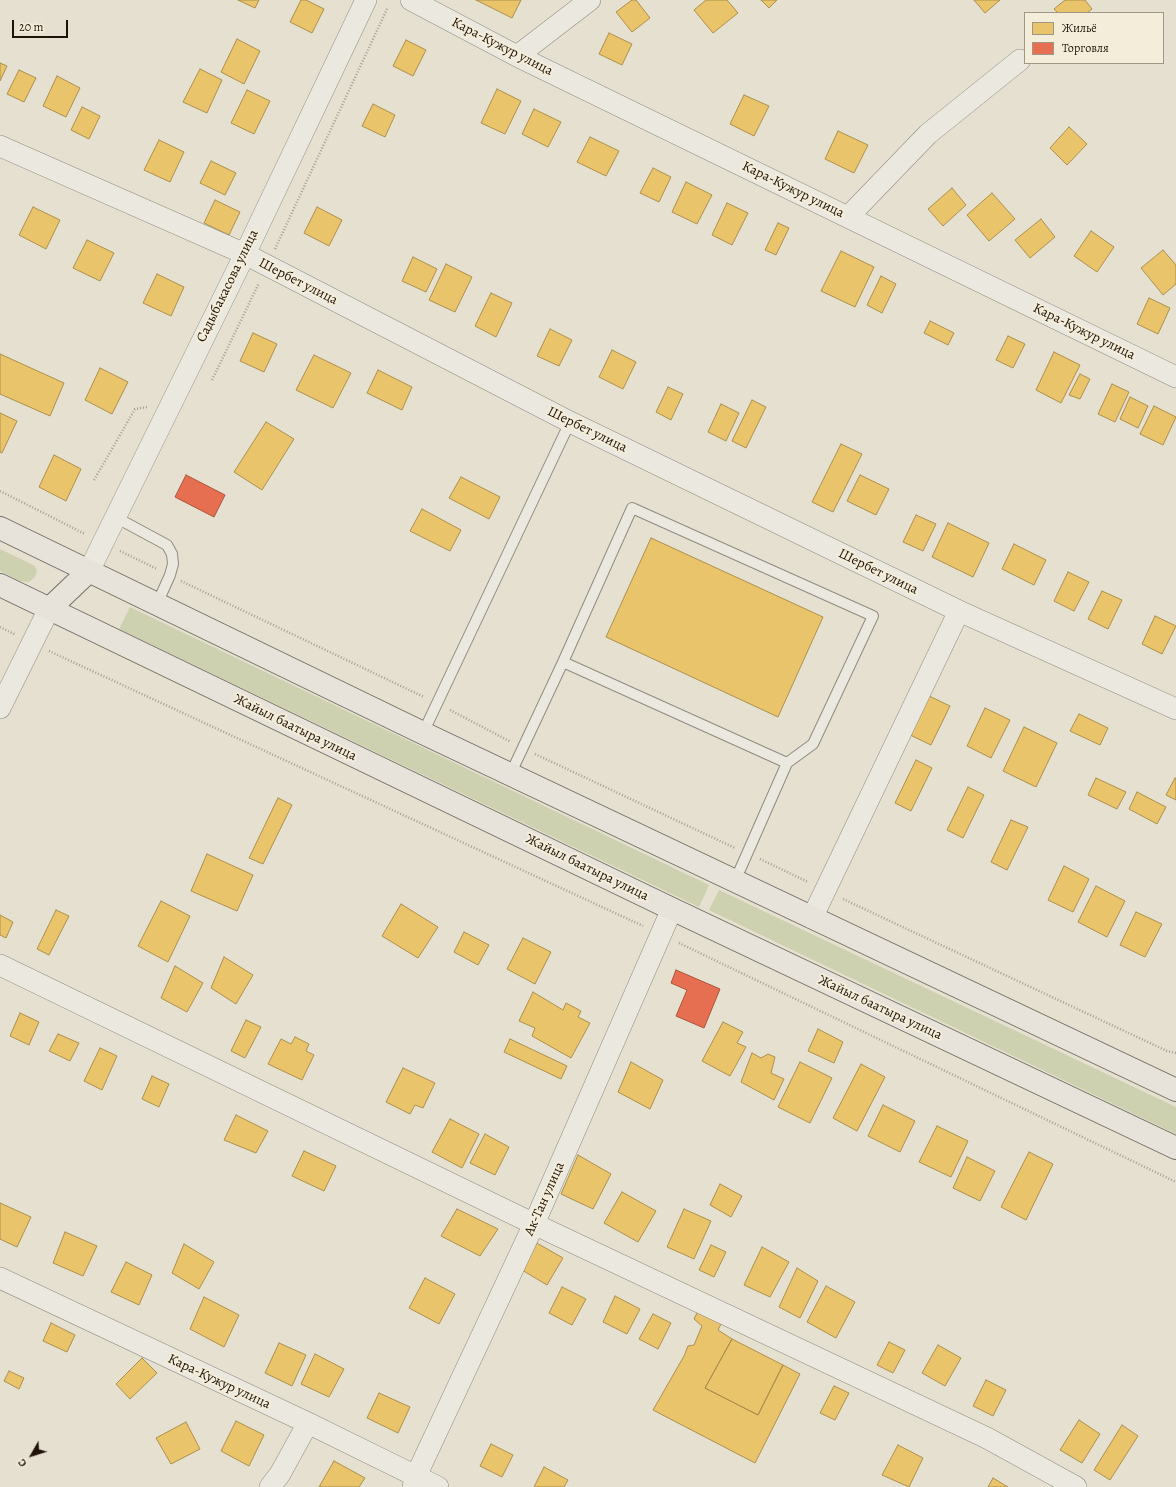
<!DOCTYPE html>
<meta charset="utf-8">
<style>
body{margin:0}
#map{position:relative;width:1176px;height:1487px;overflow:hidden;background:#e5e0cf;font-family:Alegreya,serif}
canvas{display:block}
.legend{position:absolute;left:1024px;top:12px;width:140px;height:52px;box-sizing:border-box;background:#f4edda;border:1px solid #9f9686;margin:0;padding:5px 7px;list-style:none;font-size:12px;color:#1f1309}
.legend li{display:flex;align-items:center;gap:8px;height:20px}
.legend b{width:20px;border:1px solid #9f9686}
.north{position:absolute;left:12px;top:1435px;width:40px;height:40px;-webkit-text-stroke:3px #f4edda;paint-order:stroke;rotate:231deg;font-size:11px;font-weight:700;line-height:16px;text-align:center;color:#1f1309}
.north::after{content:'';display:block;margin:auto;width:14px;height:18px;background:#1f1309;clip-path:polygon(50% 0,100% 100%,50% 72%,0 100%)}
.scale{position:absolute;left:12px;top:20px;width:56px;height:18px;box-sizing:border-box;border:2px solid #1f1309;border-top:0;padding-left:5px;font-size:12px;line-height:14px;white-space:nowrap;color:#1f1309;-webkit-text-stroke:3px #f4edda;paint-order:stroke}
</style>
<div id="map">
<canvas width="1176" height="1487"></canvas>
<ul class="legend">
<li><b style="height:11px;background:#e9c46a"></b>Жильё</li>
<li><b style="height:11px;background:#e76f51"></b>Торговля</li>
</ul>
<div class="north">С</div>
<div class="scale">20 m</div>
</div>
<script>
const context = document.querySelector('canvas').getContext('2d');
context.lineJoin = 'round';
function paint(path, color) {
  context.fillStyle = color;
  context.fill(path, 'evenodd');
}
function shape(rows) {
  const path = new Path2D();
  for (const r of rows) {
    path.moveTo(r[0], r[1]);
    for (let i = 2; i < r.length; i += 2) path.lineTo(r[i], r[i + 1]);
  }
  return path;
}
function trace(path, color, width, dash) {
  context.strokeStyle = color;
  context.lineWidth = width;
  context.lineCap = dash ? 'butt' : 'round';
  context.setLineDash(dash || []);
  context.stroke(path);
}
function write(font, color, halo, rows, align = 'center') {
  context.font = font + ' Alegreya,serif';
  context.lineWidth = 4;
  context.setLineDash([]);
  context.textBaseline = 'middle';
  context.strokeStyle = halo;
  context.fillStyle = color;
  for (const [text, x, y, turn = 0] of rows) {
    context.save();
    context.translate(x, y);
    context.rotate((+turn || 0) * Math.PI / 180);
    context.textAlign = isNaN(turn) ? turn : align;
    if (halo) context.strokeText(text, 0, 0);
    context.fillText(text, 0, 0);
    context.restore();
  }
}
paint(shape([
 [0,549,35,566,37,571,35,577,29,582,20,581,0,571],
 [130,607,709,885,699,907,119,629],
 [719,890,1176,1107,1176,1134,709,910]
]), '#cdd1af');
const homes = shape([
 [238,0,259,0,255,8,238,0],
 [301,0,306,0,324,9,312,33,290,22,301,0],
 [476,0,521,0,512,18,476,0],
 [632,0,636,0,650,18,632,32,616,12,632,0],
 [706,0,727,0,738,13,713,33,694,10,706,0],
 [761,0,777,0,769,8,761,0],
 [974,0,1000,0,985,13,974,0],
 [1065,0,1085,0,1092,9,1087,13,1058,13,1054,9,1065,0],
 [609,33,632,44,622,65,599,54,609,33],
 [237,39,260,51,244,84,221,72,237,39],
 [406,40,426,50,413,76,393,66,406,40],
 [0,63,7,66,0,81,0,63],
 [200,69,222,80,207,113,183,102,200,69],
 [19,70,36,78,24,102,7,94,19,70],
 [57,76,80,88,66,117,43,106,57,76],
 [497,89,521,101,505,134,481,123,497,89],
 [247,90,270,101,254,134,231,123,247,90],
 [744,95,769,106,754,136,730,124,744,95],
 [373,104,395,115,385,137,362,126,373,104],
 [82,107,100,116,89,139,71,130,82,107],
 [534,109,561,122,548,147,522,134,534,109],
 [1069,127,1087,144,1067,165,1050,148,1069,127],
 [838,131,868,145,854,173,825,159,838,131],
 [590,137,619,151,606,176,577,162,590,137],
 [159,140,184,152,170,182,144,170,159,140],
 [211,161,236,173,225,195,200,183,211,161],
 [653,168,671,177,659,202,640,193,653,168],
 [686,182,712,195,697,224,672,212,686,182],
 [952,188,966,205,943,226,928,209,952,188],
 [992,193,1015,219,989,241,967,215,992,193],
 [215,200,240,212,229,235,204,223,215,200],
 [727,203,748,213,732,245,712,235,727,203],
 [33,207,60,220,46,249,19,235,33,207],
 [317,207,342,220,329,246,304,233,317,207],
 [1041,219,1055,237,1030,258,1015,240,1041,219],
 [778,223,789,228,776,255,765,250,778,223],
 [1091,231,1114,247,1097,272,1074,256,1091,231],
 [87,240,114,253,100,281,73,268,87,240],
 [1163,250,1176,265,1176,284,1163,295,1141,268,1163,250],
 [841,251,874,267,855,307,821,291,841,251],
 [413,257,437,269,426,292,402,281,413,257],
 [446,264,472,277,455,312,429,300,446,264],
 [157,274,184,287,171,316,143,303,157,274],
 [881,276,896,284,882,313,867,305,881,276],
 [491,293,512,303,496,337,475,326,491,293],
 [1149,298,1170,308,1158,334,1137,324,1149,298],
 [930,321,954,333,948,345,924,333,930,321],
 [550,329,572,340,559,366,537,356,550,329],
 [253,333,277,344,264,372,240,361,253,333],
 [1008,336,1025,344,1013,368,996,360,1008,336],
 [612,350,636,362,623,389,599,377,612,350],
 [1054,352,1080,365,1061,403,1036,390,1054,352],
 [0,354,64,383,50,416,0,394,0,354],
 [314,355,351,373,333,408,296,390,314,355],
 [100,368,128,382,112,414,85,400,100,368],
 [378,370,412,387,402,410,367,393,378,370],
 [1080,374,1090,379,1080,399,1069,395,1080,374],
 [1112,384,1129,392,1115,422,1098,414,1112,384],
 [668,387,683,394,671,420,656,412,668,387],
 [1130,397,1148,406,1138,428,1120,419,1130,397],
 [752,400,766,407,746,448,732,441,752,400],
 [721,404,739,413,726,441,708,432,721,404],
 [1154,406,1176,417,1163,445,1140,434,1154,406],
 [0,413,17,421,2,453,0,452,0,413],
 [266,422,294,439,262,490,234,472,266,422],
 [841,444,862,454,833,512,812,502,841,444],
 [54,455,81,469,66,501,39,487,54,455],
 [860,475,889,489,876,515,847,501,860,475],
 [461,477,500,497,489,519,449,498,461,477],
 [422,509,461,530,450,551,410,531,422,509],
 [916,515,936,524,923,551,903,542,916,515],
 [948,523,989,543,973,577,932,557,948,523],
 [651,538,823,617,778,717,606,637,651,538],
 [1014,544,1046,560,1034,585,1002,569,1014,544],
 [1068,572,1089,582,1074,611,1054,601,1068,572],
 [1102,591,1122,600,1108,629,1088,619,1102,591],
 [1155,616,1176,626,1162,654,1142,644,1155,616],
 [925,694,950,706,931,745,906,733,925,694],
 [985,708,1010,720,991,758,967,746,985,708],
 [1079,714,1108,728,1100,745,1070,731,1079,714],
 [1024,727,1057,743,1036,787,1003,771,1024,727],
 [916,760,932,768,911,811,895,803,916,760],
 [1096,778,1126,792,1117,809,1088,795,1096,778],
 [1175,778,1176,779,1176,800,1166,795,1175,778],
 [968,787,984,795,963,838,947,830,968,787],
 [1137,792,1166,807,1157,824,1129,809,1137,792],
 [278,798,292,805,263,864,249,858,278,798],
 [1011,820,1028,827,1007,870,991,862,1011,820],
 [207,854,253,875,237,911,191,891,207,854],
 [1064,866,1089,879,1073,912,1048,900,1064,866],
 [1096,886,1125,901,1107,937,1078,922,1096,886],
 [161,901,190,916,168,962,138,946,161,901],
 [401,904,438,927,418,958,382,936,401,904],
 [56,910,69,916,49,955,37,949,56,910],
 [1136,912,1162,924,1145,957,1120,945,1136,912],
 [0,915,13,922,6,938,0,935,0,915],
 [464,932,489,945,478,965,454,952,464,932],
 [523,938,551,952,535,984,507,969,523,938],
 [224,957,253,975,236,1004,211,988,224,957],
 [175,966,203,983,187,1012,161,998,175,966],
 [533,992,563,1010,566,1003,581,1011,578,1017,590,1023,571,1058,532,1036,535,1028,519,1021,533,992],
 [20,1013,39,1022,29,1045,10,1036,20,1013],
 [246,1020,261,1027,245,1058,231,1051,246,1020],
 [723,1022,743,1032,737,1043,746,1047,730,1076,702,1061,723,1022],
 [818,1029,843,1042,834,1063,808,1051,818,1029],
 [58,1034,79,1043,70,1061,49,1051,58,1034],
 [295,1037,309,1044,306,1051,314,1055,302,1080,268,1064,281,1039,291,1044,295,1037],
 [510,1039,567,1066,561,1079,504,1052,510,1039],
 [100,1048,117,1056,102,1090,84,1081,100,1048],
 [752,1053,761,1058,768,1054,775,1057,771,1073,784,1079,774,1100,741,1082,752,1053],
 [631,1062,663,1080,650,1109,618,1092,631,1062],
 [800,1062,832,1078,810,1123,778,1107,800,1062],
 [861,1064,885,1077,857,1131,833,1118,861,1064],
 [403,1068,435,1083,423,1108,415,1105,410,1114,386,1102,403,1068],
 [152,1076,169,1084,159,1107,142,1099,152,1076],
 [883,1105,915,1121,900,1152,868,1136,883,1105],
 [236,1115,268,1131,256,1153,224,1140,236,1115],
 [450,1119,479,1134,462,1168,432,1152,450,1119],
 [937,1126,968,1141,951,1177,919,1162,937,1126],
 [485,1134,509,1147,495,1175,470,1163,485,1134],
 [304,1151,336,1166,324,1191,292,1176,304,1151],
 [1029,1152,1053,1164,1026,1220,1001,1207,1029,1152],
 [578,1155,611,1174,593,1209,561,1194,578,1155],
 [967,1157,995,1171,980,1201,953,1188,967,1157],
 [720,1184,742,1196,731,1217,710,1205,720,1184],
 [622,1192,656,1211,638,1242,604,1223,622,1192],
 [0,1203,31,1217,17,1247,0,1239,0,1203],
 [457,1209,498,1229,480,1256,441,1236,457,1209],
 [684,1209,711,1221,694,1259,667,1247,684,1209],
 [65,1232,97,1246,83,1276,53,1263,65,1232],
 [535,1242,563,1258,547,1285,522,1270,535,1242],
 [184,1244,214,1262,199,1289,172,1273,184,1244],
 [711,1245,726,1252,714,1277,699,1270,711,1245],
 [762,1247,789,1262,770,1297,744,1285,762,1247],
 [126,1262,152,1275,139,1305,111,1292,126,1262],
 [797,1268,818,1281,800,1318,779,1307,797,1268],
 [425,1278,455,1294,439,1324,409,1308,425,1278],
 [826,1286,855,1302,836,1338,807,1322,826,1286],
 [562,1287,586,1299,572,1325,549,1313,562,1287],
 [615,1296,640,1309,627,1334,603,1322,615,1296],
 [204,1297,239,1315,224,1347,190,1329,204,1297],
 [700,1307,724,1318,718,1330,732,1339,705,1388,758,1415,783,1365,800,1374,755,1463,653,1410,684,1356,688,1346,694,1345,702,1326,694,1319,700,1307],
 [653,1314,671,1323,658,1349,639,1339,653,1314],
 [51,1323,75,1335,67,1352,43,1341,51,1323],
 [732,1339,783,1365,758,1415,705,1388,732,1339],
 [889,1342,905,1350,893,1373,877,1365,889,1342],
 [279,1343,306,1355,292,1386,265,1373,279,1343],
 [938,1345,961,1358,945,1386,922,1373,938,1345],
 [315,1354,344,1369,329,1397,301,1384,315,1354],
 [142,1358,157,1373,130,1399,116,1384,142,1358],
 [9,1371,24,1378,19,1389,4,1381,9,1371],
 [986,1380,1006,1390,993,1416,973,1406,986,1380],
 [834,1386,849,1393,835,1420,820,1413,834,1386],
 [379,1393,410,1407,398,1433,367,1418,379,1393],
 [1079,1420,1100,1434,1082,1463,1060,1450,1079,1420],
 [236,1421,264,1435,249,1466,221,1451,236,1421],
 [186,1422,200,1449,171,1464,156,1438,186,1422],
 [1122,1425,1138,1436,1110,1480,1094,1470,1122,1425],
 [491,1444,513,1455,502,1477,480,1466,491,1444],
 [898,1445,923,1458,909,1487,882,1475,898,1445],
 [334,1461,365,1478,359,1487,319,1487,334,1461],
 [544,1467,568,1480,564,1487,534,1487,544,1467],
 [993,1478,1008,1487,988,1487,993,1478]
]);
paint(homes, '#e9c46a');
trace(homes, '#ac8f4d', 1);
const shops = shape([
 [186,475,225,495,214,517,175,497,186,475],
 [676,970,720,989,704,1028,676,1016,687,990,671,983,676,970]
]);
paint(shops, '#e76f51');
trace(shops, '#ab533b', 1);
const lane = shape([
 [115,517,167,545,172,554,173,564,170,575,157,604],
 [563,662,632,508,873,616,813,744,787,763],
 [423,733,570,422],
 [510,775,563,662,787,763,735,881]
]);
const street = shape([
 [411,0,517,56,1176,377],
 [517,56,590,0],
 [0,146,245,254,570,422,959,611,1176,709],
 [848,217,928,134,1020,60],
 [89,571,245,254,366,0],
 [0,708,49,609],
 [812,918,959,611],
 [0,965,534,1224,987,1438,1076,1487],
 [0,1278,308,1423,438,1487],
 [270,1487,280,1474,308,1423],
 [413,1487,416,1476,534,1224,672,909]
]);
const primary = shape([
 [0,528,423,733,1176,1090],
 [0,585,672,909,1176,1148],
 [49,609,89,571]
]);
trace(lane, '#908b81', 12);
trace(street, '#908b81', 22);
trace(primary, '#747066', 24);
trace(shape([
 [275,249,388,7],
 [212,380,259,283],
 [94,480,135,409,147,407],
 [0,491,85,534],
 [120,551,157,569],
 [181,581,424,697],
 [0,627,16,635],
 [49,651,643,926],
 [450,710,511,742],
 [535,754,735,848],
 [760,859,808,882],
 [843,899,1167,1051,1176,1053],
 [679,943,1176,1182]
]), '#a39f98', 2.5, [1, 2]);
trace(lane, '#ebe8df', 10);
trace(street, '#ebe8df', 21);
trace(primary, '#e8e3da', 22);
write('14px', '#1f1309', '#f4edda', [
 ["Кара-Кужур улица",502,47,27],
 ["Кара-Кужур улица",793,190,26],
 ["Шербет улица",298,282,27],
 ["Садыбакасова улица",228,286,-64],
 ["Кара-Кужур улица",1084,332,26],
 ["Шербет улица",587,430,26],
 ["Шербет улица",878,572,26],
 ["Жайыл баатыра улица",295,728,26],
 ["Жайыл баатыра улица",587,868,26],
 ["Жайыл баатыра улица",880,1008,25],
 ["Ак-Тан улица",545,1199,-66],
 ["Кара-Кужур улица",219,1382,25]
]);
</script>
